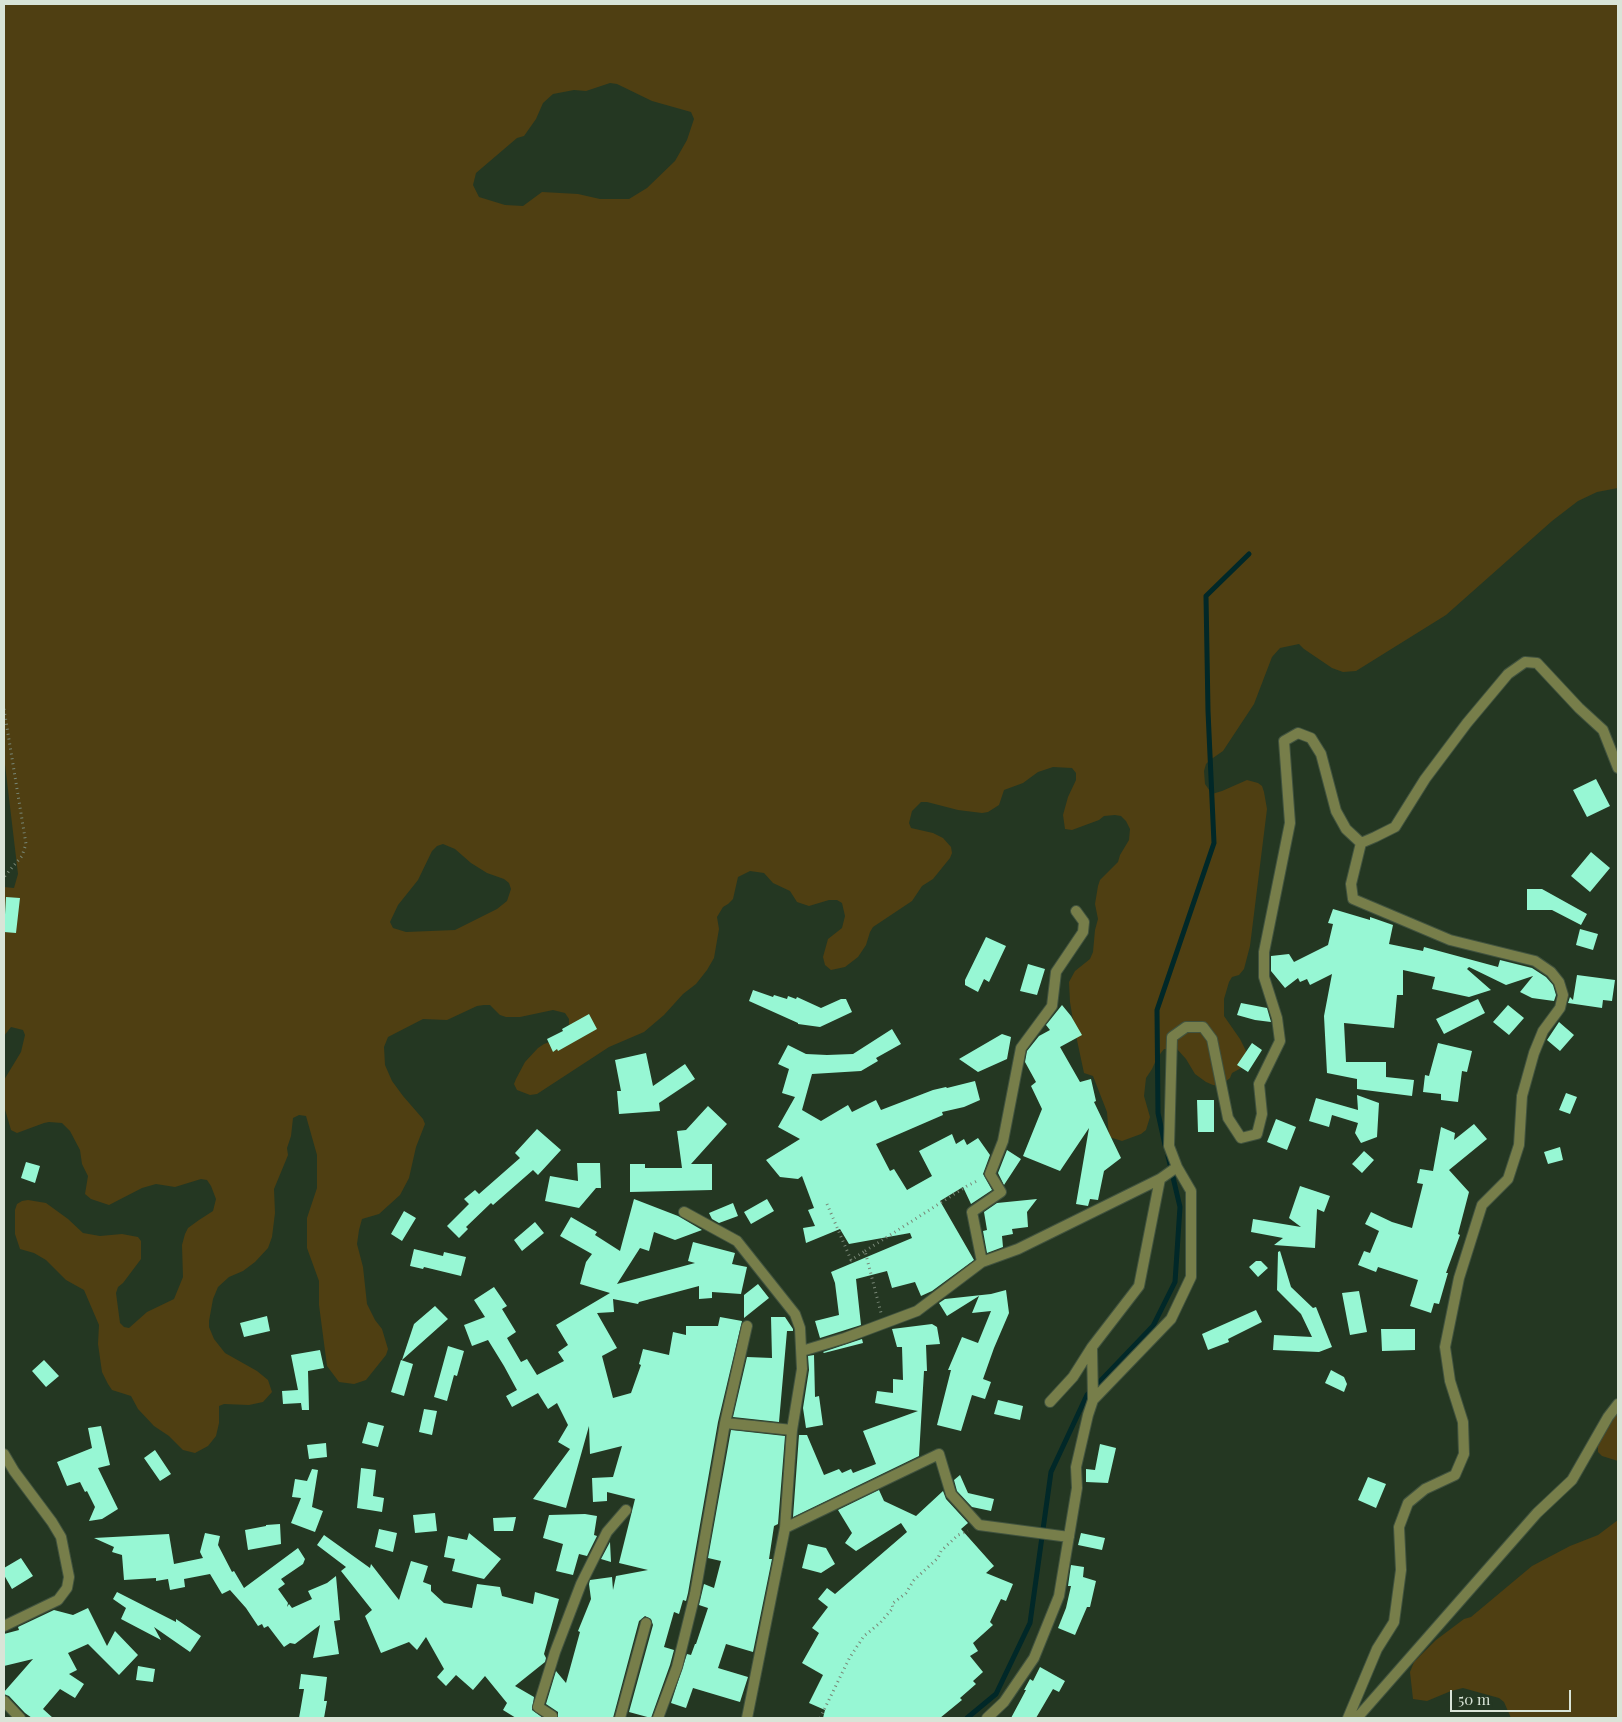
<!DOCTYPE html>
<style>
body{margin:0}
#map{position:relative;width:1622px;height:1722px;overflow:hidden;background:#243722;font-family:"Playfair Display",serif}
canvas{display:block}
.frame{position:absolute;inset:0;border:5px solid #d9e4d7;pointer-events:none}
.scale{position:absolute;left:1450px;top:1690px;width:121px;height:22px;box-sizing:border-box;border:2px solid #d9e4d7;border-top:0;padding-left:6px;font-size:15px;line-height:18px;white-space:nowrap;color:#d9e4d7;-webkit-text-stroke:4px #243722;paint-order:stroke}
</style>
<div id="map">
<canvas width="1622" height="1722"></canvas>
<div class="frame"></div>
<div class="scale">50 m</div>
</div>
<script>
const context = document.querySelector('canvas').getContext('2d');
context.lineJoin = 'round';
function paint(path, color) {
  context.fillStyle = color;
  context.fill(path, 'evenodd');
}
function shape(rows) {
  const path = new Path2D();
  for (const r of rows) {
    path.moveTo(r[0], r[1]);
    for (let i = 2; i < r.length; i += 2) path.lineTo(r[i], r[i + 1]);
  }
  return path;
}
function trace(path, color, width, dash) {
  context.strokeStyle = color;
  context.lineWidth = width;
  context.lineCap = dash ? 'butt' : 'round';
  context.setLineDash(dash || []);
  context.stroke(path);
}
paint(shape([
 [4,4,1618,4,1618,488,1597,492,1578,501,1552,521,1446,615,1356,671,1343,672,1332,668,1304,649,1299,644,1280,648,1272,657,1254,704,1223,751,1210,760,1206,764,1204,771,1205,784,1212,794,1222,791,1247,780,1258,783,1262,786,1264,792,1267,809,1250,946,1244,969,1239,975,1232,977,1229,982,1224,999,1224,1016,1240,1039,1248,1055,1245,1066,1232,1073,1230,1078,1225,1082,1219,1086,1213,1085,1206,1082,1195,1074,1186,1059,1177,1049,1164,1049,1157,1058,1152,1069,1146,1078,1144,1096,1150,1117,1146,1130,1141,1134,1122,1141,1109,1137,1107,1112,1093,1076,1084,1073,1074,1026,1070,1002,1069,982,1075,971,1090,959,1093,952,1095,930,1098,919,1095,904,1098,886,1100,880,1118,862,1120,855,1129,840,1130,829,1126,821,1121,816,1115,815,1104,816,1099,820,1072,830,1065,829,1063,815,1068,797,1076,780,1076,773,1072,768,1053,767,1038,772,1023,783,1004,790,999,805,988,812,982,813,958,810,927,802,921,802,912,811,909,823,911,828,933,833,943,838,951,847,952,853,950,858,933,879,922,886,912,901,873,927,870,932,866,945,858,957,845,967,831,970,825,965,823,957,828,939,842,928,845,916,842,903,837,900,829,900,809,906,797,902,790,891,773,883,764,873,750,871,738,877,733,899,728,904,723,907,717,917,719,929,714,958,707,970,696,984,683,994,664,1015,644,1032,609,1047,537,1094,530,1095,517,1090,514,1084,516,1079,525,1062,538,1048,544,1044,555,1040,569,1025,569,1019,565,1013,553,1010,520,1017,506,1017,500,1015,490,1005,484,1005,477,1006,447,1020,423,1019,388,1037,384,1047,385,1065,392,1081,403,1096,423,1119,425,1124,416,1147,409,1178,400,1195,379,1214,362,1219,359,1230,357,1244,363,1267,367,1304,375,1320,382,1329,388,1349,386,1355,366,1380,354,1384,339,1382,327,1366,319,1305,319,1281,307,1248,307,1218,317,1188,317,1155,306,1116,299,1115,293,1118,291,1136,287,1148,288,1155,286,1160,274,1189,275,1213,272,1237,268,1248,255,1262,243,1271,229,1277,218,1287,213,1299,209,1321,209,1327,214,1339,225,1353,257,1371,268,1380,272,1392,263,1402,249,1405,224,1404,219,1406,219,1423,216,1436,208,1446,195,1453,183,1450,169,1436,154,1426,138,1409,131,1396,112,1390,108,1384,102,1372,98,1344,99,1325,84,1290,66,1280,46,1260,34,1253,20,1249,15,1234,15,1210,17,1204,22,1201,28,1200,46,1203,68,1219,83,1233,100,1236,122,1234,138,1237,141,1241,141,1259,123,1283,118,1287,116,1293,120,1323,124,1327,129,1328,147,1312,174,1299,183,1277,182,1245,185,1234,188,1228,199,1220,213,1211,216,1199,211,1186,207,1180,201,1179,175,1187,156,1184,142,1188,109,1205,91,1199,85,1194,88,1176,82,1164,80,1150,70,1131,62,1123,49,1122,44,1123,17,1133,11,1130,4,1106,4,1080,21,1052,25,1035,23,1030,11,1027,4,1036,4,887,14,888,18,874,4,756],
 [610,83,617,84,652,101,691,112,694,119,687,140,675,161,647,188,629,199,600,199,578,194,542,192,523,206,505,205,479,197,473,185,476,173,517,138,524,136,536,119,543,103,553,94,574,90,586,91],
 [443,844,455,849,471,863,487,873,504,879,509,883,511,889,507,901,497,909,455,930,406,932,393,928,390,922,398,905,418,880,432,851,437,846],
 [1618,1412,1618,1461,1602,1456,1598,1452,1598,1433],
 [1618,1520,1618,1718,1511,1718,1504,1702,1499,1698,1463,1688,1451,1691,1427,1701,1413,1699,1410,1672,1414,1662,1436,1640,1464,1619,1471,1617,1532,1566,1570,1546,1598,1535]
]), '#4f3f12');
trace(shape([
 [1165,1145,1158,1113,1157,1010,1214,843,1208,711,1206,596,1249,554],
 [967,1718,996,1694,1030,1623,1051,1472,1087,1395,1153,1326,1175,1282,1180,1207,1168,1156]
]), '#012828', 5);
paint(shape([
 [1596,779,1610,806,1587,817,1573,790],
 [1591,852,1610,868,1590,892,1571,876],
 [1527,889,1542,889,1587,914,1581,925,1552,910,1527,910],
 [6,897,20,898,16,933,4,932],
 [1333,909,1370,920,1370,917,1393,925,1389,944,1423,951,1424,947,1498,967,1500,960,1532,968,1546,977,1553,985,1556,995,1554,1001,1532,998,1520,992,1533,976,1506,985,1469,967,1467,969,1491,990,1469,997,1432,989,1435,977,1403,970,1403,995,1397,995,1394,1028,1344,1023,1346,1062,1386,1062,1386,1077,1414,1080,1412,1096,1357,1089,1357,1079,1327,1073,1324,1016,1332,974,1310,985,1307,979,1300,982,1298,978,1285,988,1271,971,1271,956,1289,954,1294,962,1328,945,1333,924,1328,923],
 [1580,929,1598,934,1593,950,1576,945],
 [986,937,1006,946,989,982,984,979,978,992,965,985,965,980],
 [1028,964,1045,969,1037,995,1020,991],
 [1577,975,1615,980,1612,1001,1603,1000,1602,1008,1568,1003,1570,997,1573,1000],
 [753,990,773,997,774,995,787,999,788,996,796,999,797,997,821,1008,841,999,846,999,852,1012,820,1027,798,1024,798,1023,749,1001],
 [1478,999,1485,1013,1444,1034,1436,1019],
 [1241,1003,1267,1008,1271,1022,1255,1020,1237,1015],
 [1062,1005,1071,1016,1082,1035,1060,1047,1080,1082,1091,1079,1096,1101,1094,1102,1121,1158,1104,1171,1098,1200,1090,1199,1088,1206,1076,1204,1089,1128,1060,1171,1023,1156,1042,1109,1031,1086,1036,1082,1025,1062,1027,1051,1039,1036,1050,1030,1046,1025],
 [1508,1005,1524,1018,1509,1035,1493,1022],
 [589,1014,597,1029,558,1051,557,1049,553,1052,547,1039,563,1031,562,1029],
 [1559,1022,1574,1035,1560,1051,1547,1040],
 [892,1029,901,1044,876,1058,878,1061,861,1071,812,1074,802,1110,821,1121,848,1105,852,1112,876,1100,881,1110,933,1090,946,1087,947,1088,975,1081,980,1100,964,1107,942,1112,943,1115,876,1144,890,1171,894,1169,907,1190,932,1176,919,1151,952,1134,956,1144,964,1139,967,1145,978,1138,990,1155,983,1174,992,1190,971,1204,963,1187,940,1201,974,1260,932,1291,921,1296,915,1282,892,1288,887,1271,856,1279,861,1325,820,1338,815,1321,839,1315,835,1283,831,1272,912,1238,910,1233,849,1244,840,1229,806,1243,803,1228,815,1226,808,1210,814,1208,802,1176,798,1179,780,1177,766,1160,800,1139,778,1127,795,1097,782,1093,789,1069,778,1064,788,1045,806,1054,827,1055,853,1054],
 [1002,1034,1011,1037,1007,1059,978,1072,959,1059],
 [1252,1043,1262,1050,1248,1072,1237,1065],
 [1438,1043,1472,1051,1467,1072,1462,1071,1458,1102,1441,1100,1441,1094,1423,1092,1425,1075,1429,1076],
 [646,1053,653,1086,685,1064,695,1079,659,1103,660,1111,619,1114,617,1091,621,1091,615,1060],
 [1566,1093,1577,1097,1570,1114,1559,1110],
 [1357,1095,1379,1103,1377,1137,1361,1143,1355,1133,1358,1123,1332,1115,1329,1127,1309,1121,1316,1098,1358,1110],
 [1197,1100,1214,1100,1214,1132,1198,1132],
 [708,1106,727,1124,691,1164,712,1164,712,1190,630,1192,630,1164,645,1164,645,1168,682,1168,677,1131,686,1130],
 [1276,1119,1296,1127,1287,1150,1267,1142],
 [1474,1124,1487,1139,1449,1170,1469,1192,1458,1234,1460,1235,1446,1273,1448,1273,1439,1304,1434,1303,1431,1313,1410,1306,1418,1280,1378,1267,1376,1272,1358,1265,1364,1251,1370,1253,1379,1231,1365,1224,1371,1212,1392,1222,1412,1228,1423,1184,1417,1183,1420,1169,1433,1171,1441,1127,1455,1133,1454,1140],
 [537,1129,561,1150,538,1175,533,1170,493,1205,491,1203,466,1227,468,1229,459,1238,447,1226,469,1204,464,1199,475,1190,479,1194,520,1158,515,1153],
 [1560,1147,1563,1160,1548,1164,1544,1152],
 [1007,1150,1021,1159,1004,1185,998,1173],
 [1364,1151,1374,1160,1362,1173,1352,1164],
 [26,1162,40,1166,35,1183,21,1178],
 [577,1163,600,1163,601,1188,596,1188,579,1208,545,1201,550,1176,578,1181],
 [1300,1186,1330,1196,1324,1212,1317,1209,1315,1248,1274,1245,1283,1238,1251,1232,1253,1219,1301,1227,1289,1218],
 [634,1199,678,1216,702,1230,675,1240,654,1232,649,1251,640,1248,617,1284,695,1263,688,1261,693,1242,735,1253,732,1264,747,1267,741,1294,712,1292,712,1298,699,1299,699,1286,639,1302,638,1304,613,1299,614,1312,597,1313,617,1348,602,1356,613,1398,631,1393,641,1365,639,1364,643,1349,669,1355,673,1332,686,1335,686,1326,718,1326,720,1317,742,1321,718,1422,688,1593,686,1601,683,1600,679,1614,674,1612,664,1647,674,1650,670,1665,651,1718,629,1712,653,1625,651,1619,645,1616,639,1621,613,1718,558,1718,558,1712,546,1704,556,1671,566,1683,580,1632,578,1631,591,1599,589,1584,590,1580,612,1577,613,1590,616,1576,648,1570,619,1563,635,1499,607,1492,607,1501,593,1502,592,1478,613,1477,622,1446,590,1454,589,1426,566,1508,533,1499,570,1449,558,1442,568,1425,557,1403,548,1409,538,1393,512,1407,506,1396,517,1390,504,1366,488,1340,472,1346,464,1325,485,1317,474,1300,494,1287,507,1306,502,1309,516,1332,507,1338,521,1362,527,1359,537,1375,564,1361,558,1352,568,1345,556,1325,610,1293,580,1284,586,1262,592,1254,560,1236,571,1217,597,1232,595,1235,620,1251],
 [767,1199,774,1211,751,1224,744,1212],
 [1037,1199,1027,1212,1028,1227,1012,1229,1013,1234,1002,1236,1003,1247,987,1253,983,1231,987,1230,984,1212,997,1203],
 [733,1203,738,1216,719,1223,712,1219,709,1213],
 [404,1211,416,1218,402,1241,391,1234],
 [535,1222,544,1233,522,1251,514,1240],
 [414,1249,443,1256,444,1252,466,1257,461,1276,424,1267,423,1269,410,1266],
 [1280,1251,1291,1287,1313,1308,1316,1307,1332,1347,1319,1352,1273,1350,1274,1335,1312,1337,1301,1314,1277,1290,1278,1252],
 [1256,1261,1261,1261,1268,1268,1258,1277,1249,1267],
 [758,1284,769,1298,744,1318,744,1295],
 [1006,1290,1009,1313,994,1348,983,1379,991,1382,985,1399,972,1395,961,1431,937,1425,951,1370,948,1370,962,1337,978,1343,991,1311,972,1313,979,1296,947,1316,939,1303,945,1299,991,1294],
 [1359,1291,1367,1332,1350,1335,1342,1293],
 [435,1306,448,1319,402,1360,414,1324],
 [1256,1310,1262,1322,1228,1339,1229,1342,1208,1350,1202,1334],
 [267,1316,270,1331,244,1337,240,1323],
 [771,1317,785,1317,793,1329,793,1331,787,1331,779,1422,733,1417,747,1357,772,1358],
 [932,1324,937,1327,940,1344,926,1345,927,1371,924,1371,919,1456,793,1517,799,1435,807,1435,824,1475,839,1469,842,1473,851,1469,853,1473,876,1464,863,1431,918,1411,875,1403,877,1391,893,1393,893,1379,903,1380,902,1347,897,1347,892,1329],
 [1381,1329,1415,1329,1415,1350,1382,1351],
 [862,1339,863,1343,824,1353,823,1352],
 [448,1346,464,1351,457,1376,454,1375,447,1401,434,1397],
 [320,1350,324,1368,308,1371,309,1410,302,1410,301,1403,283,1404,282,1391,298,1390,291,1355],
 [814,1355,815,1397,819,1396,823,1425,806,1428,803,1408,809,1370,808,1356],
 [44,1360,59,1376,46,1387,32,1371],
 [401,1360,413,1364,404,1396,391,1392],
 [1331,1370,1344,1377,1347,1384,1344,1392,1325,1383],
 [998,1400,1023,1406,1020,1420,994,1414],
 [424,1409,437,1411,432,1435,419,1432],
 [368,1422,384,1426,378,1447,362,1443],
 [101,1426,110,1465,98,1468,118,1509,102,1519,89,1521,95,1507,87,1491,85,1492,80,1482,67,1486,57,1462,92,1448,88,1428],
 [731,1430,785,1436,778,1524,774,1526,769,1559,772,1559,753,1652,726,1644,718,1668,748,1677,740,1702,693,1688,686,1708,671,1703,687,1654,691,1655,695,1644,696,1644,708,1608,699,1605,704,1584,714,1588,721,1561,708,1558],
 [326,1443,327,1457,309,1459,307,1445],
 [1100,1444,1116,1448,1108,1483,1086,1482,1086,1469,1095,1470],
 [155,1450,171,1474,160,1481,144,1458],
 [361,1468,376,1470,373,1496,384,1498,382,1512,357,1508],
 [312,1469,318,1470,312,1507,323,1511,315,1532,291,1523,301,1498,292,1497,295,1479,307,1481],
 [960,1475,968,1493,994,1499,991,1511,972,1507,957,1491,954,1480],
 [1368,1477,1386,1484,1376,1508,1358,1500],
 [879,1490,884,1501,916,1516,943,1491,946,1499,968,1523,961,1529,994,1566,986,1573,1013,1584,1006,1601,1001,1599,990,1622,993,1625,973,1643,978,1651,970,1656,983,1672,973,1681,976,1684,960,1698,962,1700,940,1718,823,1718,825,1710,809,1703,823,1675,802,1663,819,1633,812,1628,828,1607,818,1599,827,1588,835,1594,907,1532,901,1523,856,1551,845,1543,852,1533,838,1510],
 [435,1513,437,1531,415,1533,413,1515],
 [585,1514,597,1516,594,1535,597,1536,587,1556,579,1554,573,1575,556,1571,563,1544,543,1538,549,1515],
 [516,1517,513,1531,494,1531,493,1518],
 [280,1524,281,1544,248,1550,245,1530,266,1526,266,1525],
 [379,1529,397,1533,393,1552,375,1547],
 [205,1533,220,1536,218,1545,232,1572,234,1571,244,1588,298,1548,305,1559,303,1564,281,1579,285,1584,278,1589,288,1603,287,1607,289,1604,292,1608,312,1599,308,1591,327,1583,336,1576,340,1620,334,1621,339,1654,313,1658,320,1625,295,1644,290,1643,284,1647,268,1626,264,1628,262,1624,258,1626,246,1608,230,1590,222,1594,210,1574,184,1579,185,1587,170,1590,168,1579,156,1581,156,1578,124,1580,122,1555,112,1552,114,1547,94,1538,169,1534,174,1564,203,1558,200,1552],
 [469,1533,501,1559,484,1579,452,1571,455,1559,444,1557,448,1536,467,1540],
 [1081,1533,1105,1538,1102,1550,1078,1545],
 [324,1535,370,1568,371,1564,399,1600,411,1561,428,1566,423,1582,431,1585,431,1591,444,1603,472,1608,477,1584,500,1587,502,1596,533,1604,535,1592,559,1599,544,1654,546,1658,545,1662,515,1686,534,1697,532,1710,543,1718,516,1718,503,1710,507,1703,485,1676,473,1690,456,1675,446,1686,437,1677,444,1669,426,1637,417,1650,409,1642,381,1653,365,1616,372,1610,341,1571,346,1567,317,1545],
 [610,1542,611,1562,601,1559],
 [808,1544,826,1548,835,1564,821,1573,802,1568],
 [21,1558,33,1576,12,1589,4,1575,4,1568],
 [1071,1565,1084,1567,1083,1577,1096,1581,1090,1607,1087,1607,1075,1635,1058,1628,1066,1608,1071,1586,1068,1586],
 [117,1592,176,1622,176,1619,201,1636,190,1652,154,1627,161,1640,121,1619,126,1608,113,1599],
 [88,1608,107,1646,115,1631,138,1655,119,1675,88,1644,68,1653,77,1670,69,1674,84,1684,75,1698,60,1689,43,1709,53,1718,32,1718,25,1713,9,1696,4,1694,4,1692,33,1659,4,1666,4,1634,19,1630,18,1627,54,1610,73,1615],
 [138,1666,155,1669,153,1682,136,1680],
 [1040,1667,1065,1681,1059,1692,1053,1689,1036,1718,1011,1718,1026,1690,1024,1690,1030,1679,1033,1681],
 [301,1674,327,1677,324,1701,327,1701,324,1718,299,1718,304,1689,299,1689]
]), '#97f7d4');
const street = shape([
 [684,1212,737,1241,795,1314,800,1328,802,1369,792,1430,785,1528,747,1718],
 [982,1262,972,1212,1001,1192,990,1174,1003,1141,1021,1048,1052,1006,1056,972,1083,932,1084,922,1076,911],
 [1092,1347,1093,1400],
 [802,1351,845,1338,917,1311,982,1262,1018,1249,1160,1179,1177,1167],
 [1050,1402,1073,1377,1092,1347,1139,1286,1160,1179],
 [725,1423,792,1430],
 [4,1454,14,1471,52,1522,61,1537,69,1577,67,1588,58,1600,4,1626],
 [785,1528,939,1454,951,1494,979,1525,1069,1537],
 [4,1701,20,1718],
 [551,1718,552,1716,538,1707,555,1652,581,1584,607,1532,626,1510],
 [620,1718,646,1623],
 [658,1718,677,1667,695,1594,725,1423,747,1326],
 [987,1718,1004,1702,1034,1658,1059,1596,1077,1488,1076,1467,1088,1415,1093,1400,1171,1319,1191,1277,1191,1191,1177,1167,1169,1146,1172,1037,1186,1027,1203,1027,1212,1039,1228,1118,1241,1138,1257,1134,1262,1114,1259,1084,1280,1041,1277,1018,1264,977,1264,952,1290,823,1284,741,1298,733,1311,738,1321,754,1336,811,1346,829,1361,843,1375,837,1395,827,1425,779,1467,723,1508,674,1525,662,1537,663,1579,708,1603,730,1618,768],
 [1348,1718,1377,1649,1394,1622,1401,1570,1399,1527,1408,1503,1425,1489,1455,1475,1464,1454,1463,1422,1450,1381,1445,1347,1459,1278,1482,1205,1508,1179,1519,1145,1522,1096,1534,1053,1543,1031,1560,1008,1563,995,1559,982,1551,972,1535,961,1450,940,1353,899,1351,884,1361,843],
 [1357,1718,1537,1513,1572,1480,1608,1417,1618,1404]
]);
trace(street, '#41533f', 12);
trace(shape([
 [4,709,26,844,22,856,4,877],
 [827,1204,851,1260,865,1251,881,1313],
 [865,1251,967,1186,979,1180],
 [820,1718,850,1657,864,1636,880,1623,893,1608,892,1604,906,1593,914,1580,938,1558,941,1551,958,1535,968,1531]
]), '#788776', 3, [1, 4]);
trace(street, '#777e4a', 10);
</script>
